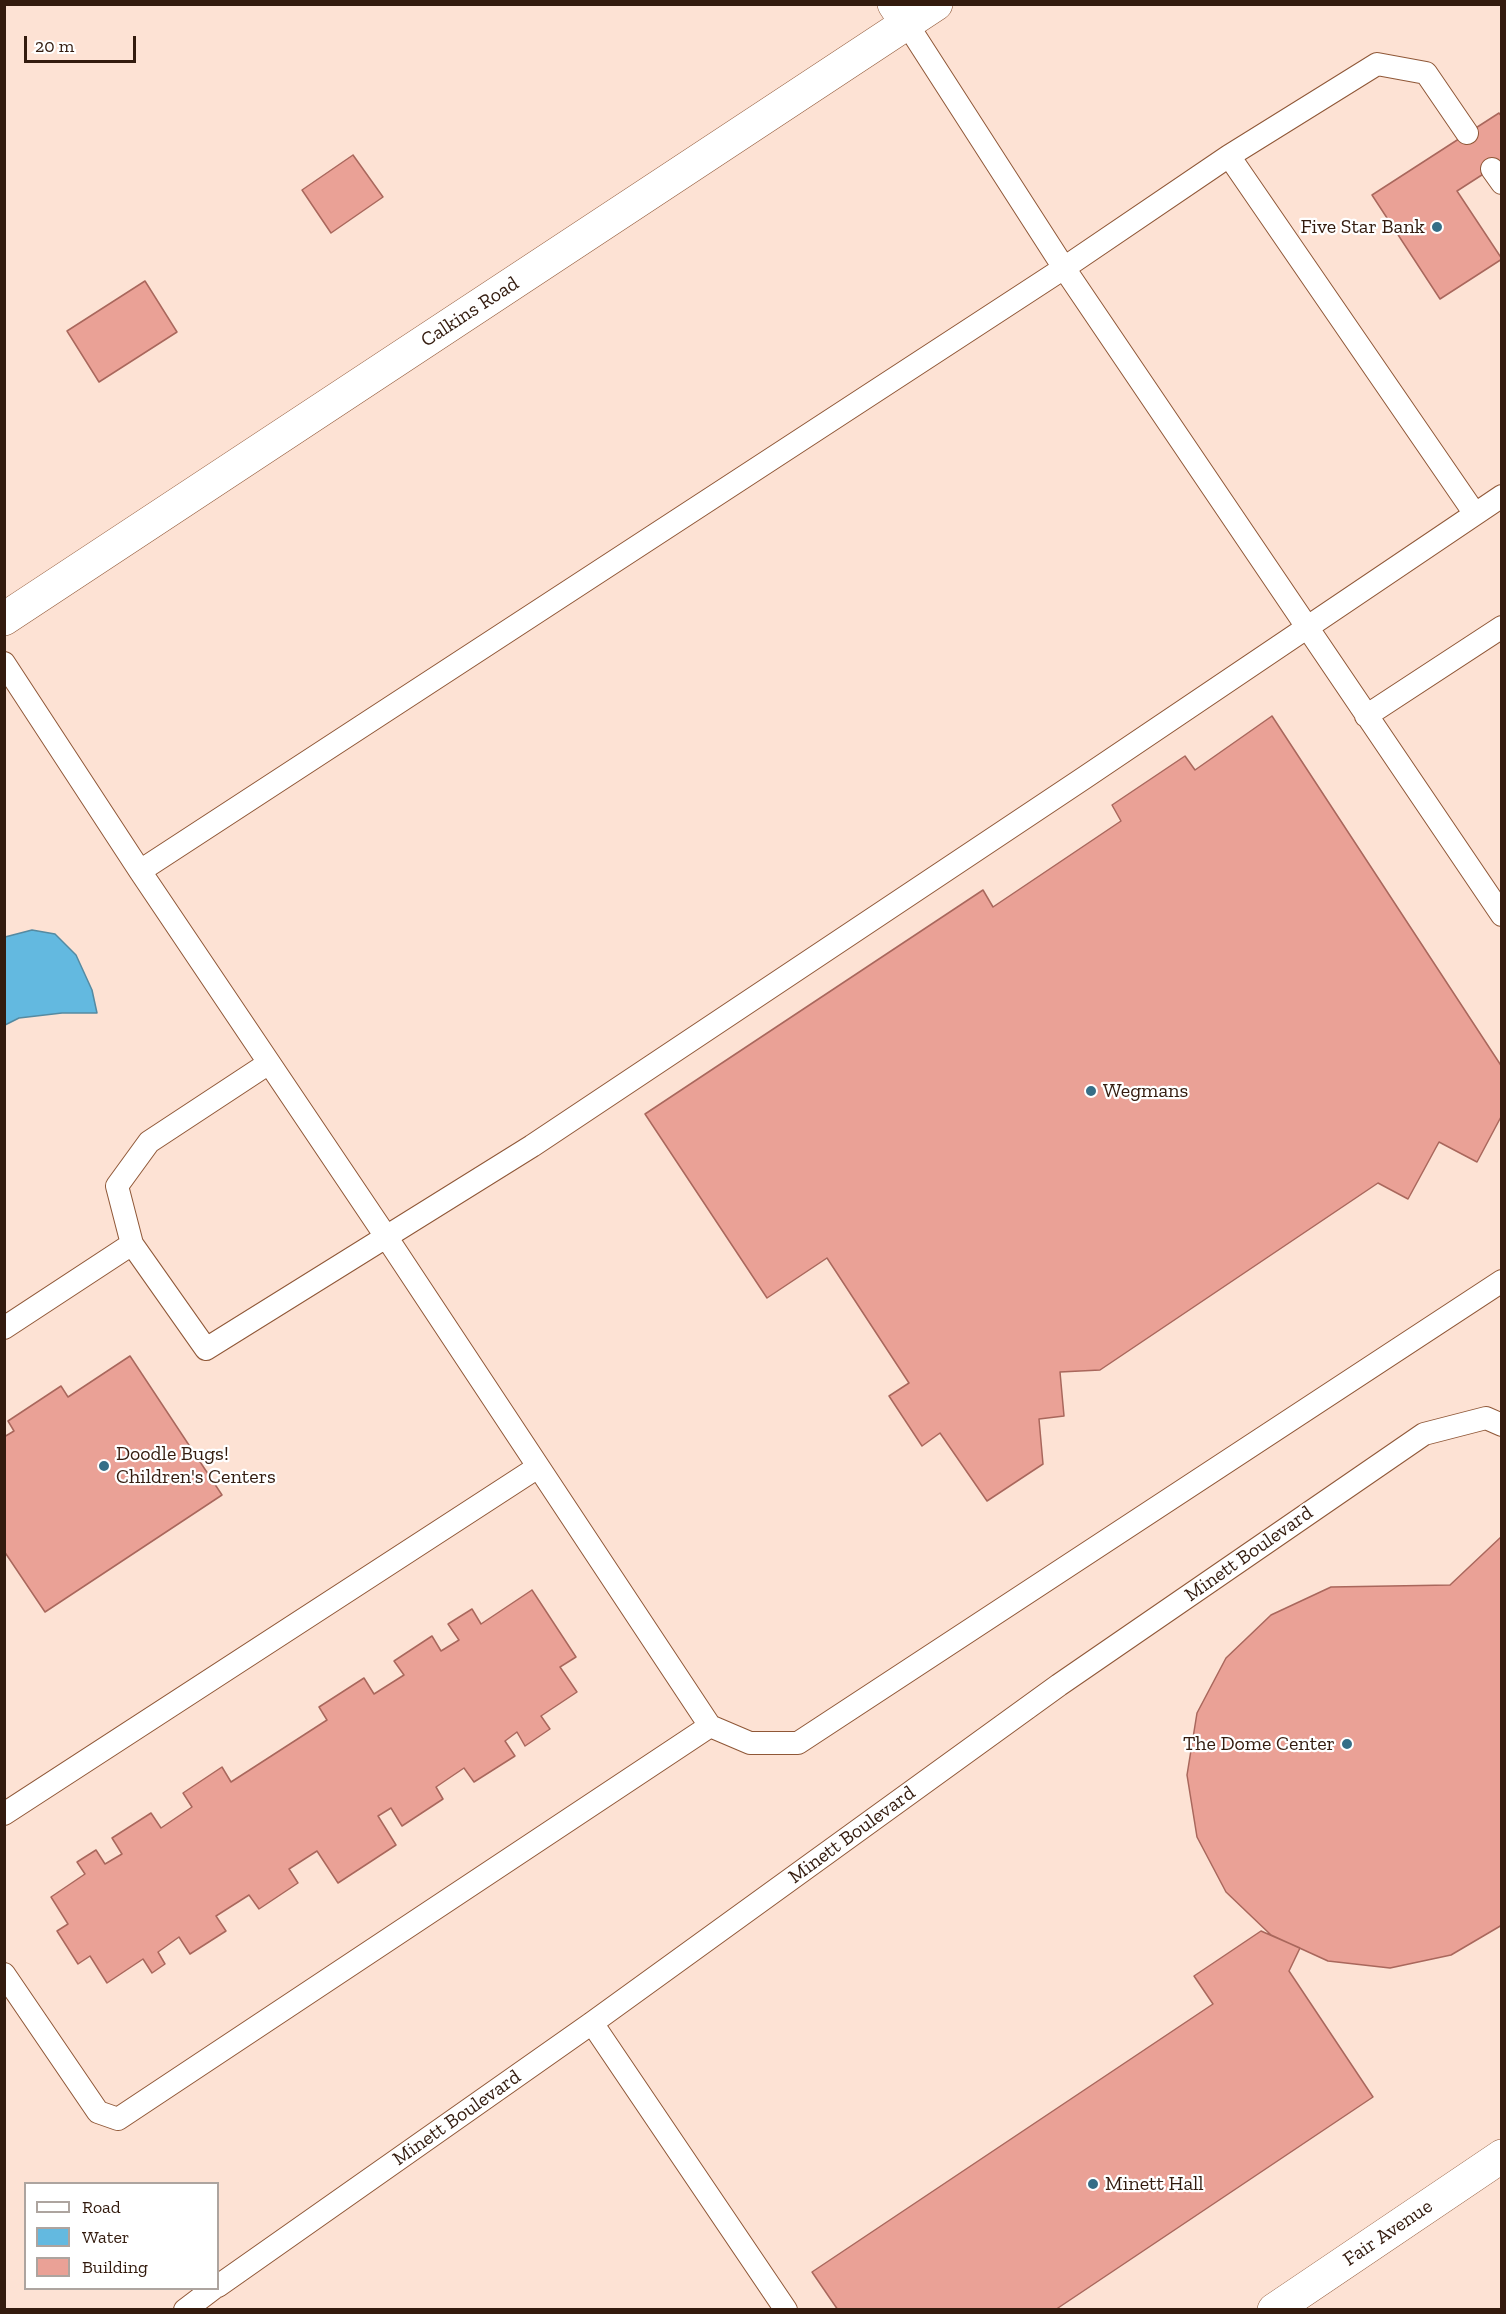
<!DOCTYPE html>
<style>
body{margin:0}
#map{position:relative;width:1506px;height:2314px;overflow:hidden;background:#fde2d4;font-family:"Zilla Slab",serif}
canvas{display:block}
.frame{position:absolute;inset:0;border:6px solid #331b0e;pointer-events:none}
.legend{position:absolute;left:24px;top:2182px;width:195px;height:108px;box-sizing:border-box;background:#fff;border:2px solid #ada49f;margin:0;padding:8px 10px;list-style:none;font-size:18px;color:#331b0e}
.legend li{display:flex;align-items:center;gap:12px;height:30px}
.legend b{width:30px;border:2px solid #ada49f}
.scale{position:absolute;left:24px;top:36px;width:112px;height:27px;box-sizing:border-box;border:3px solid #331b0e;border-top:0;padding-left:8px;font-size:18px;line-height:21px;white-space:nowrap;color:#331b0e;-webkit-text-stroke:4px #fff;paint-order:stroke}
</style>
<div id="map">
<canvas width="1506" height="2314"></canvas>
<div class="frame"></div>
<ul class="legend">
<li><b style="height:8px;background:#fff"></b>Road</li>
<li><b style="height:16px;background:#63b9e0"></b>Water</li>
<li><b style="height:16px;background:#eaa196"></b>Building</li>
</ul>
<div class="scale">20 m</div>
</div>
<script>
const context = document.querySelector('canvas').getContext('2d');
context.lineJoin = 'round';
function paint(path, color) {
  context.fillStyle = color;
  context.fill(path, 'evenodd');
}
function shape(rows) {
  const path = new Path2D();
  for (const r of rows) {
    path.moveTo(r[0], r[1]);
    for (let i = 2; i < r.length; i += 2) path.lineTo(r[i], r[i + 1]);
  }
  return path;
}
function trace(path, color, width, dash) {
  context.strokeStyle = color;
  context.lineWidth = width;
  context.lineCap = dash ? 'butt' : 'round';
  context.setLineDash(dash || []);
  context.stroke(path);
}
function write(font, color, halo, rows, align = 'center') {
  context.font = font + ' "Zilla Slab",serif';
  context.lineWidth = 4.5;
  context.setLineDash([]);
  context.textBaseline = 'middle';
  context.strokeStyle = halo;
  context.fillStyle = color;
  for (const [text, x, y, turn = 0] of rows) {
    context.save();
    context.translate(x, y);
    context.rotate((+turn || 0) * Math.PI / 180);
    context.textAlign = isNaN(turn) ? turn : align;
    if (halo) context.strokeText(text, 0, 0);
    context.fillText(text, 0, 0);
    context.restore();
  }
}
const water = shape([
 [32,930,55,934,76,955,92,990,97,1013,62,1013,19,1018,5,1025,5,937,32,930]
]);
paint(water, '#63b9e0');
trace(water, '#558aa1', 1.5);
const building = shape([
 [1499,113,1502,117,1502,162,1457,191,1502,259,1440,299,1372,195,1499,113],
 [353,155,383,197,331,233,302,190,353,155],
 [145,281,177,332,99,382,67,331,145,281],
 [1272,716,1502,1067,1502,1115,1477,1162,1439,1142,1408,1199,1378,1183,1100,1370,1060,1372,1064,1416,1039,1419,1043,1464,987,1501,940,1433,922,1446,889,1396,909,1383,827,1258,767,1298,645,1114,983,890,993,907,1121,821,1112,805,1185,756,1195,770,1272,716],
 [130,1356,222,1495,45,1612,4,1551,4,1437,14,1431,8,1421,61,1386,68,1397,130,1356],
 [1502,1536,1502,1925,1451,1955,1390,1968,1328,1961,1271,1935,1226,1892,1197,1837,1187,1775,1197,1713,1226,1658,1271,1615,1331,1587,1450,1585,1502,1536],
 [532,1590,576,1657,560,1667,577,1692,541,1716,550,1729,525,1746,517,1732,505,1741,515,1756,474,1782,464,1768,436,1787,443,1799,402,1826,391,1808,378,1816,396,1845,338,1883,317,1851,289,1869,298,1883,259,1909,249,1895,216,1916,226,1931,190,1954,179,1937,158,1952,165,1964,152,1973,143,1959,107,1983,90,1956,78,1964,57,1931,68,1924,51,1897,85,1874,77,1862,96,1850,105,1864,122,1854,112,1838,151,1813,161,1828,192,1807,183,1793,222,1767,231,1782,327,1720,319,1707,364,1678,374,1694,404,1675,394,1661,432,1636,441,1651,459,1640,448,1624,472,1609,481,1624,532,1590],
 [1261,1931,1300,1948,1289,1971,1373,2097,1055,2310,838,2310,812,2272,1213,2004,1194,1976,1261,1931]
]);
paint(building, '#eaa196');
trace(building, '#a9675c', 1.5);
const service = shape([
 [907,24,1064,268,1502,915],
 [1229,156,1475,514],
 [1492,169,1502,183],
 [4,663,140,871,387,1238,710,1726,750,1743,798,1743,1502,1281],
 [1366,716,1502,627],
 [140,871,1064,268,1229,156,1377,64,1426,73,1467,133],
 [269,1063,149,1142,117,1186,132,1244,206,1349,532,1146,1084,778,1502,496],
 [4,1328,132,1244],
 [4,1814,538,1467],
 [4,1974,98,2112,118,2119,710,1726],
 [592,2023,786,2310],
 [218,2286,592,2023,1059,1685,1424,1434,1486,1418,1502,1425],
 [185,2310,214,2288]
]);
const minor = shape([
 [894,4,907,24],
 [1274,2310,1502,2156]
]);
const secondary = shape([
 [4,619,936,4]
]);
trace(service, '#8f5737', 24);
trace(minor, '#8f5737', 34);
trace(secondary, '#8f5737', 34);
trace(service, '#fff', 22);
trace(minor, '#fff', 33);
trace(secondary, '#fff', 33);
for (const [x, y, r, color] of [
 [1437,227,6,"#356e87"],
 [1091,1091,6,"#356e87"],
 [104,1466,6,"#356e87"],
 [1347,1744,6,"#356e87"],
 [1093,2184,6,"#356e87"]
]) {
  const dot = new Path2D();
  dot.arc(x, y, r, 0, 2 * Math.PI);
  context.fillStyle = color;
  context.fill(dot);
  trace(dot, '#fff', 2);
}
write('20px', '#331b0e', '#fff', [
 ["Five Star Bank",1425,227,"right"],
 ["Wegmans",1103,1091],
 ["Doodle Bugs!",116,1454],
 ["Children's Centers",116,1477],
 ["The Dome Center",1335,1744,"right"],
 ["Minett Hall",1105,2184]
], 'left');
write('20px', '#331b0e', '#fff', [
 ["Calkins Road",470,312,-33],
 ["Minett Boulevard",1249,1554,-35],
 ["Minett Boulevard",852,1835,-36],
 ["Minett Boulevard",457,2118,-35],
 ["Fair Avenue",1388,2233,-34]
]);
</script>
